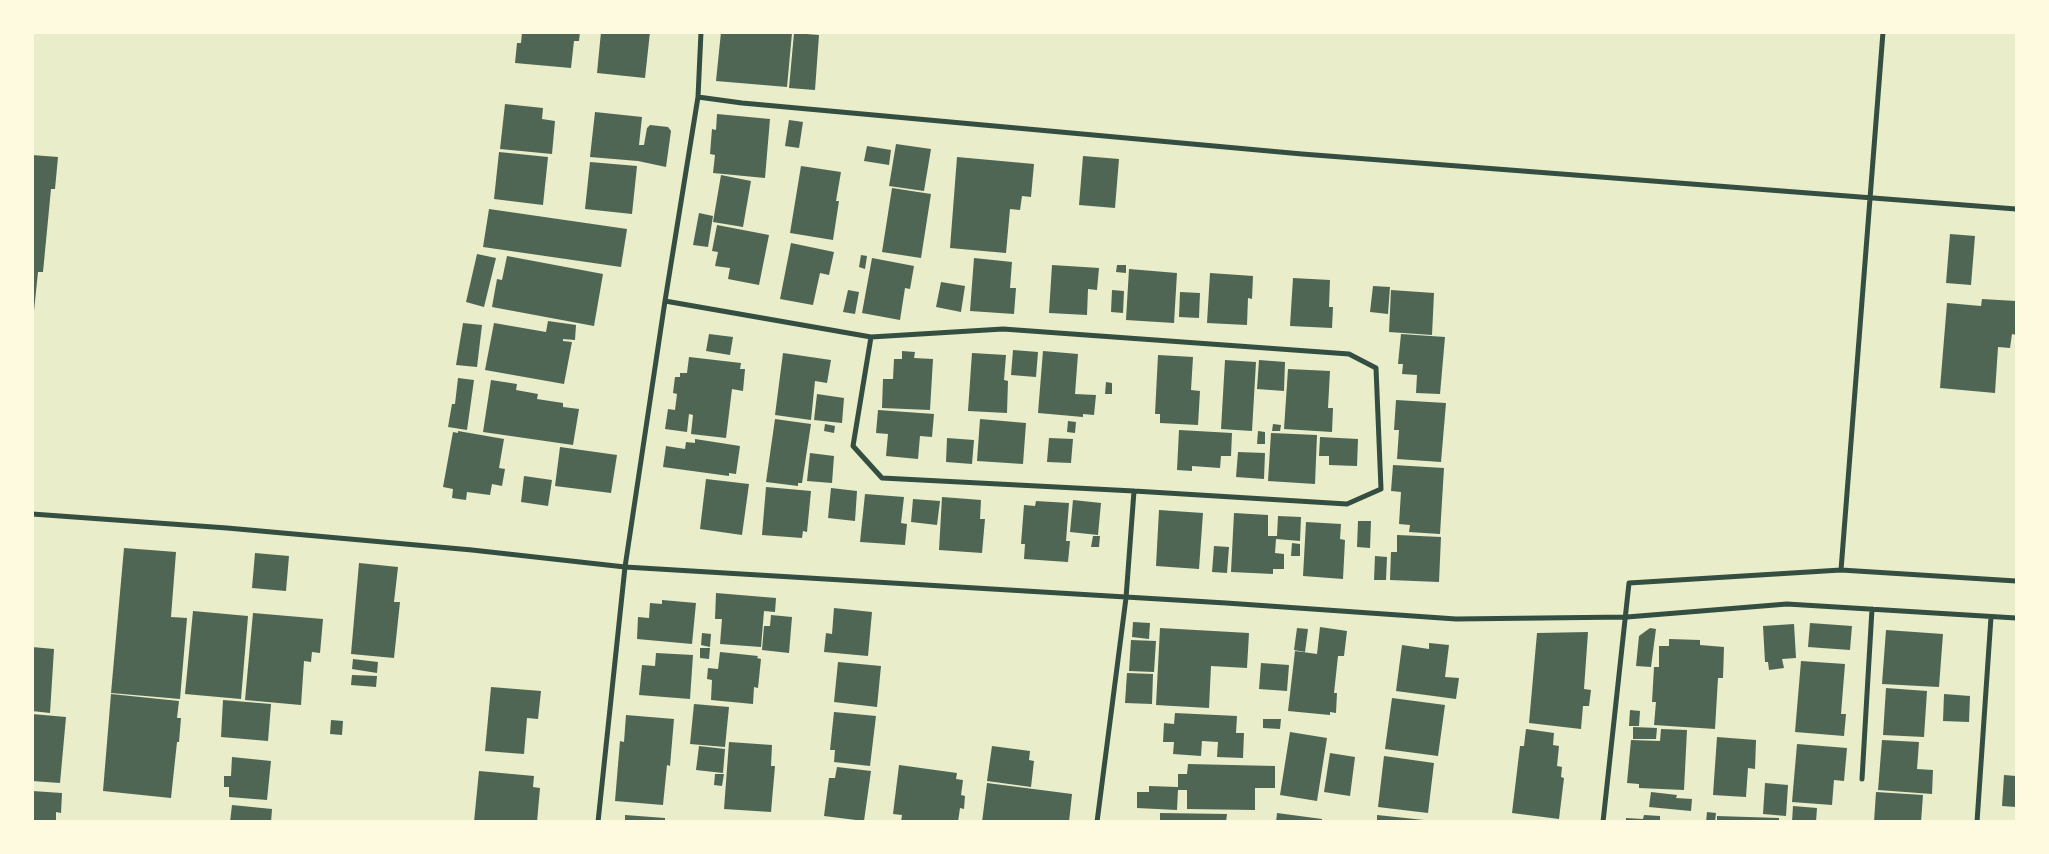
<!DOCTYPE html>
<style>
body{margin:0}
#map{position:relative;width:2049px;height:854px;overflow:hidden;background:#e9edc9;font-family:Signika,sans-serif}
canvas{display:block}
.frame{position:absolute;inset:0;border:34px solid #fefae0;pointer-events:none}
</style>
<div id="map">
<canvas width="2049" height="854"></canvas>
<div class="frame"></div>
</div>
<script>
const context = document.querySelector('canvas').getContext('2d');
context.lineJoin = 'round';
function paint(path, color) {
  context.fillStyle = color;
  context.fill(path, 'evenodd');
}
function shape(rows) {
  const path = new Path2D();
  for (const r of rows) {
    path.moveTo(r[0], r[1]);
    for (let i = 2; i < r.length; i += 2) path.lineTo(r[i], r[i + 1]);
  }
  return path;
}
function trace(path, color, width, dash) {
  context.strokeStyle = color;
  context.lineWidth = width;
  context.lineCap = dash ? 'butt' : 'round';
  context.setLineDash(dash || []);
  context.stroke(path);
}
paint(shape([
 [522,32,580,32,579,41,574,41,571,68,515,63,517,43,521,43],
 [601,32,650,32,645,78,597,73],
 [721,32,792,33,787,87,716,81],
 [794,33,819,35,815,90,789,88],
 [505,104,543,108,542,119,555,121,552,154,500,149],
 [595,112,642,117,639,145,644,145,647,128,650,125,668,127,671,131,666,167,638,161,590,157],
 [717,114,770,119,765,178,713,173,715,155,710,154,712,129,716,130],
 [789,120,803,122,799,148,785,146],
 [896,144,931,149,924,191,889,186],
 [867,146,891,150,889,165,864,161],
 [499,152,548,157,543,205,494,199],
 [32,155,58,157,55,189,51,189,43,272,38,272,34,311],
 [1083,156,1119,159,1115,208,1079,205],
 [957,157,1034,164,1031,197,1022,196,1020,210,1010,209,1006,253,950,248],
 [590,162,637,166,632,214,585,209],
 [801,166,841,172,836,201,839,201,833,240,790,233],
 [721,175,751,181,743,227,713,222],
 [892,188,931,194,921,258,882,252],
 [489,209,627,229,621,267,483,247],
 [699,213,713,216,708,247,693,245],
 [717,225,769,235,759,285,728,279,730,268,715,266,718,252,712,251],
 [1950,234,1975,236,1971,285,1946,283],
 [791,243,834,252,829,275,820,273,813,305,780,299],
 [477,254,496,258,484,307,466,302],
 [861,255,867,256,865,269,859,267],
 [507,256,603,274,594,326,492,307,497,279,502,280],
 [872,258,914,266,910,289,905,288,900,320,862,313],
 [974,258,1012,262,1010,288,1016,288,1014,314,970,311],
 [1052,265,1099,268,1097,290,1088,289,1087,315,1049,313],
 [1117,265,1126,265,1126,273,1116,272],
 [1129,269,1177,273,1174,323,1126,320],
 [1210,273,1253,276,1252,299,1248,298,1247,325,1207,323],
 [1293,278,1330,280,1329,307,1333,307,1332,328,1290,326],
 [941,282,965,286,961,312,936,307],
 [1373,286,1390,287,1388,314,1370,312],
 [848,290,859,292,855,314,843,312],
 [1112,290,1124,291,1123,313,1111,312],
 [1391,290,1434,293,1432,335,1389,332],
 [1180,292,1200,293,1199,318,1179,317],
 [1982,299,2016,301,2016,335,2012,334,2010,348,1998,347,1995,393,1940,388,1947,303,1981,306],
 [548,321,576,325,575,340,563,339,563,341,572,342,564,384,485,370,494,323,546,332],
 [463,323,482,325,477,367,456,365],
 [709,334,733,337,730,355,706,351],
 [1401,334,1445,337,1440,394,1416,393,1417,375,1402,374,1403,364,1398,364],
 [1013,350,1038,352,1036,377,1011,375],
 [902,351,915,352,914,358,933,359,930,410,882,408,883,379,893,379,894,359,902,359],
 [1043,351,1078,354,1075,394,1096,395,1094,415,1083,414,1083,417,1038,413],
 [783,353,831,360,827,383,815,381,811,420,775,415],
 [972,353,1006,355,1004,380,1008,381,1007,413,968,411],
 [1158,355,1193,357,1191,390,1200,391,1198,425,1160,423,1160,414,1155,414],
 [689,357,741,363,740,369,745,369,743,391,732,389,726,438,691,434,693,415,689,414,687,432,665,429,668,409,675,410,677,394,673,393,675,377,680,377,680,373,687,373],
 [1225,360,1256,362,1252,431,1221,429],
 [1259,360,1285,362,1284,391,1257,389],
 [1288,369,1330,371,1328,408,1333,408,1332,432,1284,429],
 [458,378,474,380,467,430,448,427,452,404,455,404],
 [491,380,517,384,516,390,538,394,537,399,563,403,563,407,579,409,573,445,483,432],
 [1106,382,1112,383,1112,394,1105,394],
 [817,394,844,398,842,423,814,420],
 [1396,400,1446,403,1441,462,1397,459,1399,430,1394,430],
 [878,410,934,414,932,437,920,436,918,459,886,456,888,434,876,433],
 [775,419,811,424,802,483,798,483,798,486,766,482],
 [980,419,1026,423,1023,464,977,461],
 [1068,421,1076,422,1075,433,1067,432],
 [825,424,835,426,834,433,824,431],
 [1273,424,1281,425,1280,431,1272,431],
 [1179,430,1232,433,1231,456,1221,456,1220,468,1192,466,1192,471,1177,470],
 [458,431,504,439,499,468,505,469,502,486,492,484,490,495,467,492,466,500,452,498,453,489,443,487,453,432,458,433],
 [1258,431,1265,432,1265,444,1257,444],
 [1271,433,1317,435,1315,484,1268,481],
 [1320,437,1358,439,1357,466,1329,465,1329,456,1319,456],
 [947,438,974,440,972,464,946,462],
 [1049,438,1073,439,1071,463,1047,462],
 [695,439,740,446,736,474,729,473,729,476,663,467,666,446,685,449,686,442,695,443],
 [560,447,617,455,611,493,555,486],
 [1238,452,1265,453,1264,479,1236,477],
 [810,453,834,456,832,483,807,481],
 [1393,465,1444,468,1440,534,1409,532,1410,525,1399,524,1401,492,1391,491],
 [524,476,552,480,548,506,521,502],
 [706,479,749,484,742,535,700,529],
 [766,487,811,491,807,532,803,531,802,538,762,535],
 [831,488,857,491,855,521,828,518],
 [865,494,904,497,901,523,907,524,905,545,860,542],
 [942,497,981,500,980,519,985,519,982,553,939,550],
 [913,499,940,501,937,525,911,522],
 [1073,500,1101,503,1098,535,1070,532],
 [1036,501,1069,503,1066,541,1070,541,1068,562,1024,559,1025,544,1021,544,1024,505,1035,506],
 [1159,510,1203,513,1199,569,1156,566],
 [1234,513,1268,515,1268,536,1277,536,1278,516,1301,517,1300,541,1276,539,1275,553,1284,554,1284,569,1273,569,1273,574,1231,572],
 [1358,521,1371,521,1370,548,1357,547],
 [1306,522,1341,524,1340,539,1345,540,1343,579,1303,576],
 [1397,535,1441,537,1439,582,1390,580,1391,552,1397,552],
 [1093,536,1100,536,1099,547,1091,547],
 [1292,543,1300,544,1300,556,1291,556],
 [1214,546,1229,547,1227,573,1212,572],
 [124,548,176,552,171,617,187,618,180,699,111,693],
 [255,553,289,556,286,591,252,588],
 [1375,556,1387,557,1386,580,1374,580],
 [359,563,398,567,394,602,400,602,394,658,351,654],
 [716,593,776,598,775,612,764,611,761,647,720,644,722,619,715,619],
 [662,600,696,603,692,644,637,639,638,617,649,618,650,603,662,604],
 [834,608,872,612,868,656,824,652,826,633,832,634],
 [193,611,248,616,241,699,185,694],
 [253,613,323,619,320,653,312,652,311,662,304,661,301,705,245,700],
 [771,615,792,617,789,653,762,650,764,626,770,626],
 [1133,622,1150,623,1149,639,1132,637],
 [1810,623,1852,626,1850,650,1808,647],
 [1794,624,1796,658,1782,659,1784,668,1769,670,1768,662,1765,662,1763,626],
 [1320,627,1347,631,1344,656,1338,656,1334,693,1337,693,1336,713,1330,712,1330,715,1288,711,1295,651,1317,654],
 [1160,628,1249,633,1247,668,1211,666,1209,708,1156,705],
 [1297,628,1308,629,1305,652,1294,650],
 [1650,628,1656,629,1651,667,1636,666,1639,636],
 [1886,630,1943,634,1939,687,1882,684],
 [1588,632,1584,689,1591,690,1589,706,1583,706,1581,729,1529,723,1537,633],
 [702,633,711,634,710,647,701,645],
 [1669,639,1700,640,1700,645,1724,647,1723,678,1718,678,1715,729,1654,725,1656,702,1652,702,1654,667,1659,667,1659,646,1669,646],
 [1131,640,1156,641,1154,672,1129,671],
 [1429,643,1449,645,1445,677,1459,678,1456,699,1396,691,1402,645,1429,649],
 [32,647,54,649,50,713,32,711],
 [700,648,710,648,709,659,700,658],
 [720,652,758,656,757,658,761,659,758,688,754,687,753,704,711,700,712,680,707,679,708,668,718,669],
 [656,653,693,655,690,699,639,695,642,665,655,666],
 [353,659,378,662,377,673,352,669],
 [1801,661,1845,664,1841,714,1846,714,1844,736,1795,732],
 [838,662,881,666,877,707,834,702],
 [1261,663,1289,665,1287,691,1259,689],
 [1127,673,1153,674,1152,704,1125,703],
 [352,675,377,676,376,687,351,685],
 [491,687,541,691,538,719,527,718,524,754,485,751],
 [1886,688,1927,691,1924,737,1883,735],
 [111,694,179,701,177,718,181,718,179,742,177,742,171,798,103,791],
 [1944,694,1970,696,1969,722,1943,721],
 [1392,698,1445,705,1438,756,1385,749],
 [223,700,271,704,268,741,221,737],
 [694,704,729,707,725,747,690,744],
 [1630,710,1640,711,1639,726,1629,726],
 [834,712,876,716,870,766,834,762,835,750,830,750],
 [1175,713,1237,716,1236,733,1244,733,1243,758,1217,757,1218,742,1202,741,1201,756,1173,754,1174,742,1163,742,1164,723,1174,724],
 [32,714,66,717,60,783,32,781],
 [626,715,674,719,670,766,667,765,663,805,615,801,620,741,624,742],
 [1263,719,1281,719,1280,729,1263,728],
 [331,720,343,721,342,735,330,734],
 [1633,727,1657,728,1656,739,1633,739],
 [1526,729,1554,733,1553,745,1559,746,1557,766,1562,767,1561,777,1564,778,1559,819,1512,813,1520,746,1524,746],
 [1661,729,1687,730,1684,790,1639,788,1639,784,1627,783,1631,740,1660,741],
 [1290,732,1327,738,1317,801,1280,795],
 [1717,737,1756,740,1755,769,1748,768,1746,797,1713,795],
 [1882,740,1919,742,1917,769,1933,770,1932,794,1878,790],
 [729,742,772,745,771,766,775,766,771,812,724,809],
 [1797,744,1847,748,1844,781,1834,780,1832,805,1792,802],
 [699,746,725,749,723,773,696,770],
 [992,746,1030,751,1029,760,1034,761,1031,787,987,781],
 [1330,753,1355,757,1350,796,1324,792],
 [1384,756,1434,763,1428,813,1378,807],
 [232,757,271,761,267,800,229,797,229,787,224,787,224,776,231,776],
 [1188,764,1275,766,1275,788,1255,788,1255,810,1187,809,1187,790,1178,790,1177,810,1137,808,1137,792,1149,792,1149,786,1178,787,1178,774,1187,774],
 [899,765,957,773,956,779,963,780,961,795,965,796,964,809,960,808,958,822,901,822,902,815,893,814],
 [837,767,871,771,864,821,824,816,829,778,835,778],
 [479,771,534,776,533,787,540,788,537,822,474,822],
 [715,774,724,774,722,786,714,785],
 [2004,775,2016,776,2016,807,2002,806],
 [987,783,1072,794,1069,822,982,822],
 [1765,783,1788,785,1786,816,1763,814],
 [32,791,62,793,61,813,56,812,56,822,32,822],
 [1651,792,1677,795,1676,798,1692,799,1691,811,1649,807],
 [1876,792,1923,795,1921,822,1874,822],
 [232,805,272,809,271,822,230,822],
 [1793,806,1817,808,1816,822,1792,822],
 [1707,812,1716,813,1715,822,1706,822],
 [1160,813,1227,814,1226,822,1160,822],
 [1277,813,1322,819,1322,822,1276,822],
 [625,815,665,818,665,822,625,822],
 [1377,815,1424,820,1424,822,1377,822],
 [1644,815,1660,816,1660,822,1626,822,1626,818,1643,819],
 [1717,816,1779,818,1779,822,1717,822]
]), '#4f6655');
trace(shape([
 [698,97,742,103,1302,154,2016,209],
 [665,301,871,337,853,446,882,478,1134,491,1347,504,1381,489,1376,368,1349,354,1003,329,871,337],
 [32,514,227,528,472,550,625,567,1226,603,1456,619,1627,617,1787,604,2016,618],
 [1841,570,1883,32],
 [1862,779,1872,609],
 [598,822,625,567,665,301,698,97,701,32],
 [1097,822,1126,598,1134,491],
 [1603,822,1629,583,1841,570,2016,581],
 [1977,822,1991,617]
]), '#344e41', 5);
</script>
